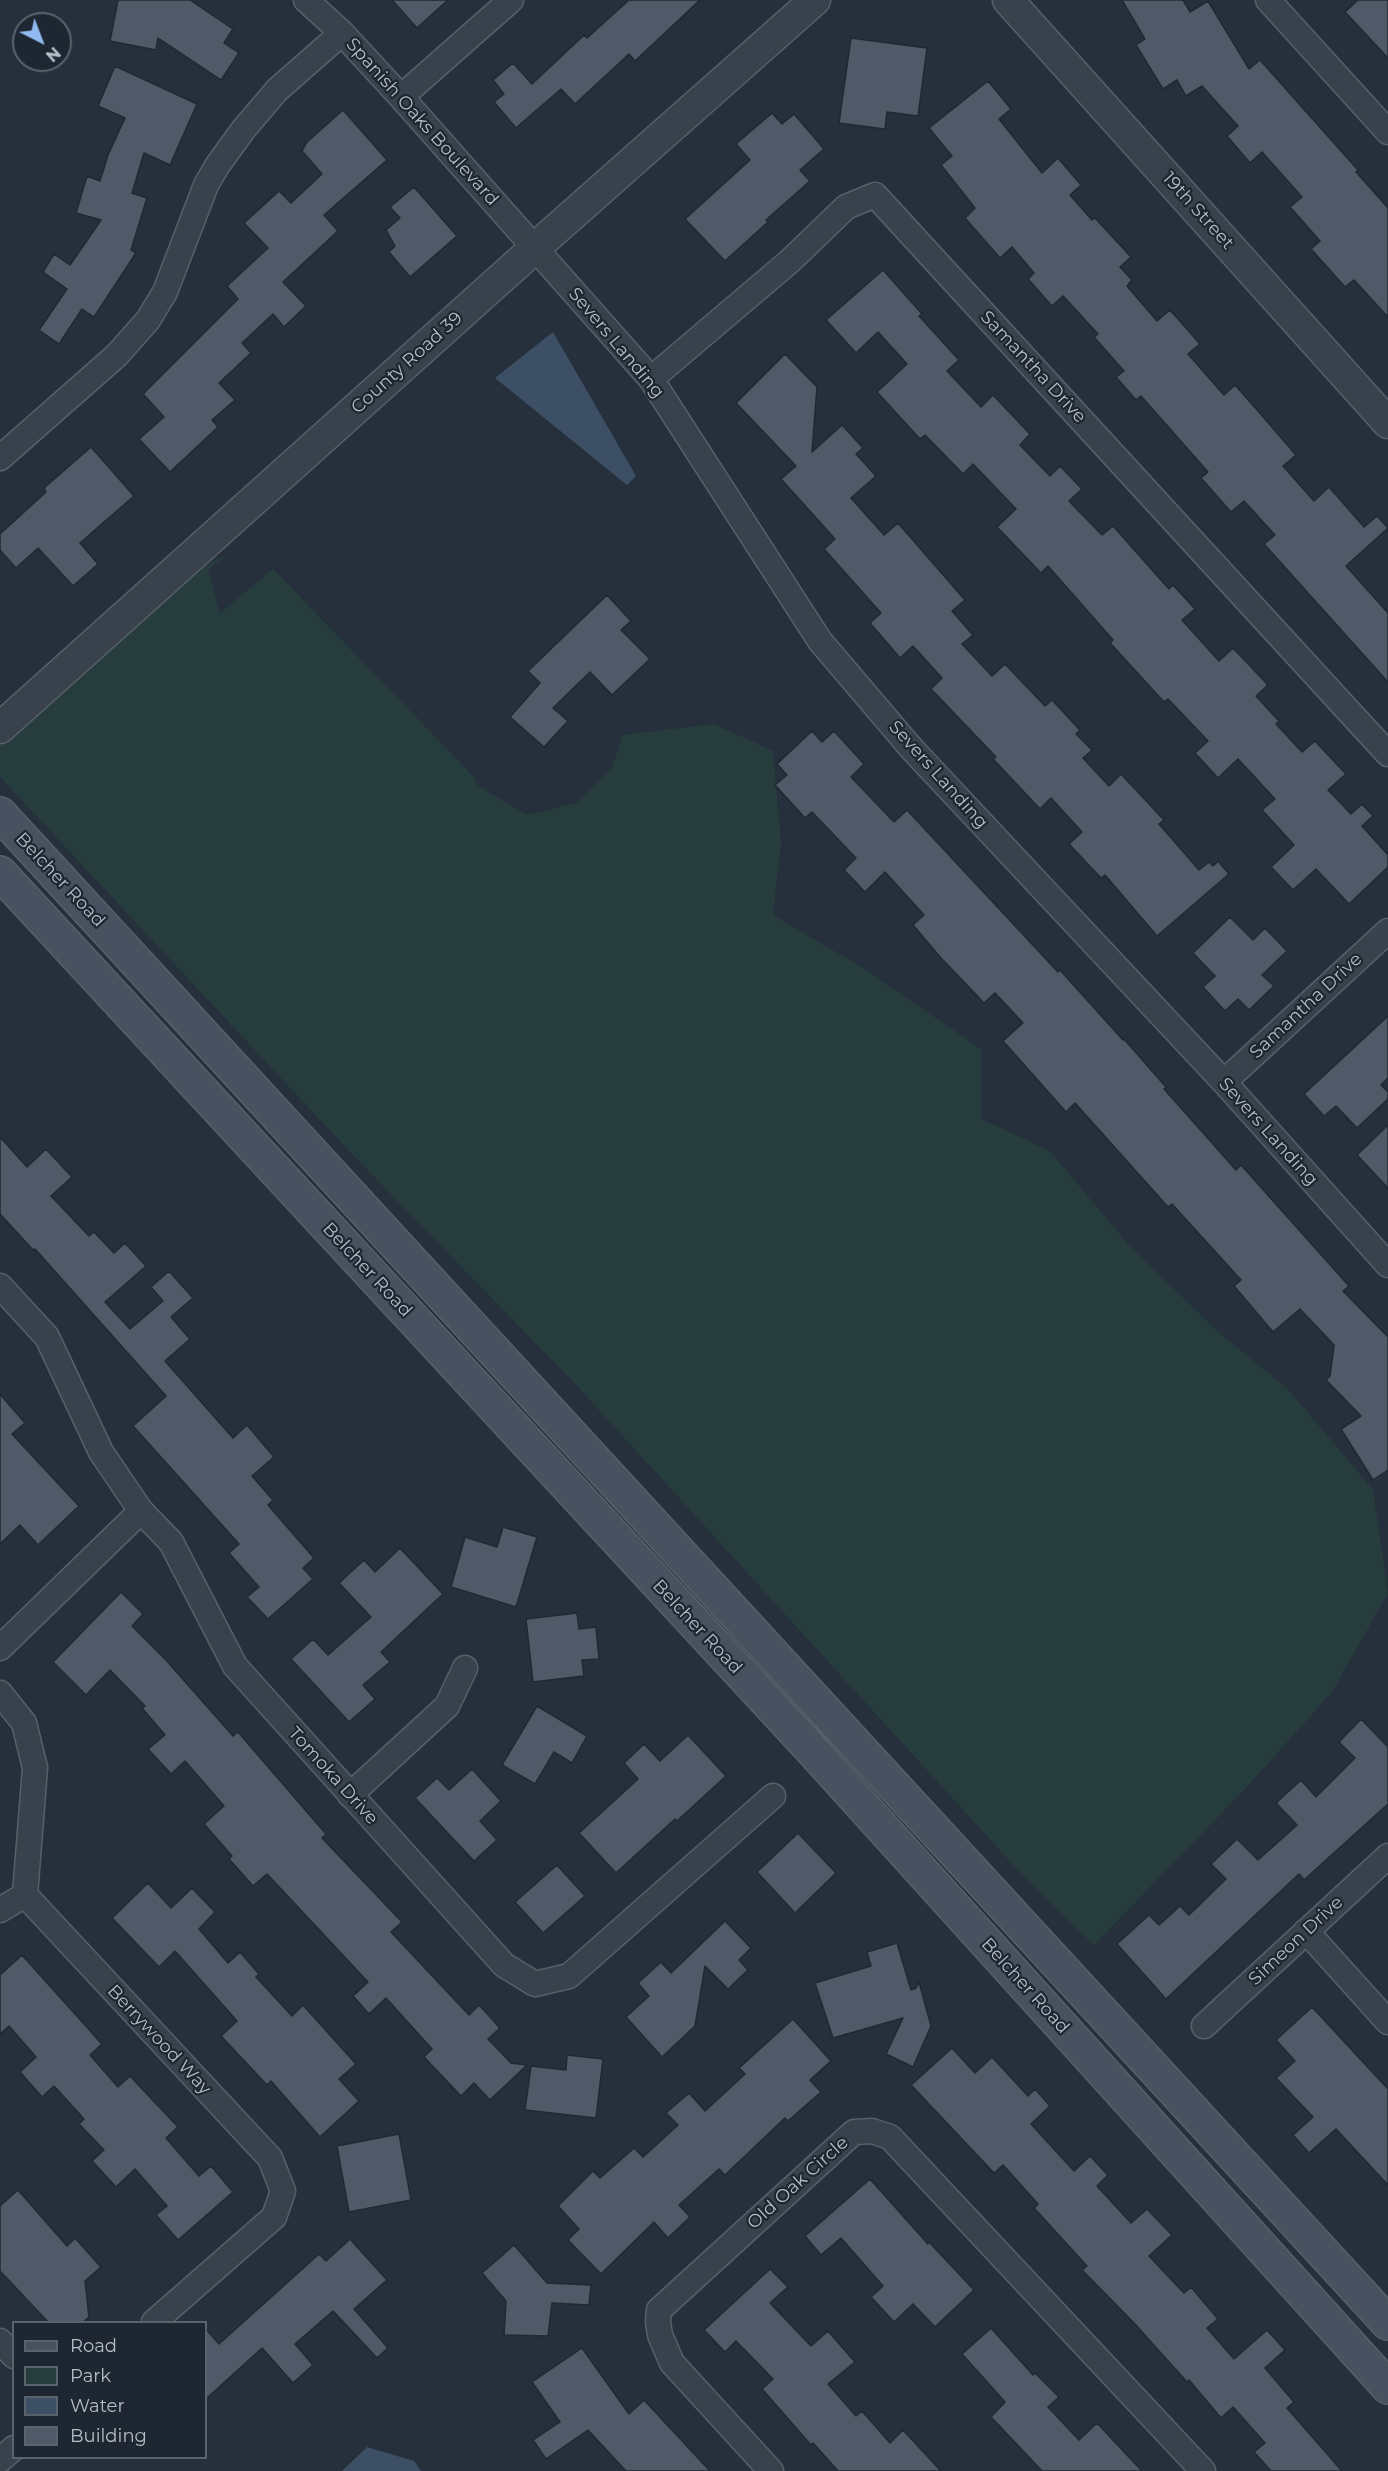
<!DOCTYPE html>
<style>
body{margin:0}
#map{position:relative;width:1388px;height:2471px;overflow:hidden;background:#26303c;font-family:Montserrat,sans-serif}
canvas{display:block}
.legend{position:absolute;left:12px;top:2321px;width:195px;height:138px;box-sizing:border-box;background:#1e2731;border:2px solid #5a636d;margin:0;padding:8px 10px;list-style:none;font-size:18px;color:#b5bdc8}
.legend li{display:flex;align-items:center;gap:12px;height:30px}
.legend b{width:30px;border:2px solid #5a636d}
.north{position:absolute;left:12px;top:12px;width:60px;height:60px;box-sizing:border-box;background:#1e2731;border:2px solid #5a636d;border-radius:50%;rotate:138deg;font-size:16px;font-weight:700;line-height:24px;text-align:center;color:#b5bdc8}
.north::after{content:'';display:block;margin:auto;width:21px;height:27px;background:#91baf1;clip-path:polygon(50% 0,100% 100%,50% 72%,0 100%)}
</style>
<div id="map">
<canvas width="1388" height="2471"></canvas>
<ul class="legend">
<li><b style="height:8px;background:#48515f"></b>Road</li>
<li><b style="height:16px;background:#273c3d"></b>Park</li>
<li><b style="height:16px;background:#3c4f64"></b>Water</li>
<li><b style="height:16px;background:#4f5967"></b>Building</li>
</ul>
<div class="north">N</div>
</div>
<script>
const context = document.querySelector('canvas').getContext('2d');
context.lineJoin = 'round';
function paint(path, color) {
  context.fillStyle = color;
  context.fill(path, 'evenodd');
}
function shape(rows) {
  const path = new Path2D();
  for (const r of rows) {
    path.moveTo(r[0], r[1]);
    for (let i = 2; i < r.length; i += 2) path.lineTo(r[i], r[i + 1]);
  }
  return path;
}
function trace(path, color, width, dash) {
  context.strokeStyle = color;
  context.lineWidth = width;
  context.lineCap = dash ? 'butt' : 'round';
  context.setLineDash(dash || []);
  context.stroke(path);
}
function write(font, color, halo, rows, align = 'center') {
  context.font = font + ' Montserrat,sans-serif';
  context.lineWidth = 4.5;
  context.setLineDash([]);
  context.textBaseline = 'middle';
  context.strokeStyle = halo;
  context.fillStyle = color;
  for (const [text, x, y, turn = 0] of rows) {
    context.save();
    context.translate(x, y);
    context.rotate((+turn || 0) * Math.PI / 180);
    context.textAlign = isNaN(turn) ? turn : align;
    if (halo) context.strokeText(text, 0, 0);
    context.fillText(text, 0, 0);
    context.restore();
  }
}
paint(shape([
 [229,554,208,570,220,613,273,569,475,778,477,785,527,815,576,803,612,769,622,735,714,724,773,751,781,842,773,915,865,969,982,1050,981,1119,1050,1151,1127,1243,1217,1331,1288,1389,1373,1490,1388,1593,1332,1692,1245,1789,1094,1945,1027,1880,579,1388,351,1153,0,777,0,745,157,604,211,562]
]), '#273c3d');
paint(shape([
 [553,332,636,476,627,485,495,378],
 [367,2447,414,2461,421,2471,342,2471]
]), '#3c4f64');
const building = shape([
 [118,0,190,0,233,29,224,43,239,53,221,80,158,38,156,50,110,41,118,0],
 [392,0,448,0,417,28,392,0],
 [629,0,700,0,635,61,629,54,575,104,561,89,516,128,494,102,504,94,493,80,513,63,532,84,584,35,587,38,629,0],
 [1122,0,1183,0,1190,12,1208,1,1249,69,1260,60,1358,170,1356,172,1388,208,1388,317,1354,280,1345,287,1311,249,1320,241,1290,207,1302,197,1262,152,1250,163,1227,136,1238,126,1202,86,1186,96,1177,80,1163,89,1136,45,1145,39,1122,0],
 [1358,0,1388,0,1388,58,1345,12,1358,0],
 [851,38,927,48,918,116,887,112,885,129,839,123,851,38],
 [115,66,197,104,170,165,144,153,132,193,147,198,131,250,136,253,94,317,82,309,59,344,39,330,67,289,43,272,54,254,70,265,101,220,76,213,87,176,100,181,108,155,125,118,98,106,115,66],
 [988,81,1011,109,999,119,1042,173,1058,158,1081,185,1070,195,1092,220,1095,218,1131,257,1120,267,1132,280,1127,286,1157,321,1170,310,1200,344,1188,354,1224,395,1235,385,1258,411,1296,455,1283,466,1314,501,1329,487,1364,527,1377,516,1388,528,1346,566,1388,613,1388,682,1264,544,1275,535,1244,501,1231,512,1201,478,1208,472,1141,396,1136,400,1116,377,1124,371,1094,337,1098,334,1063,296,1052,306,1028,279,1034,273,1012,247,1000,258,965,218,975,208,941,165,952,156,929,128,988,81],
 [343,110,387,160,324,215,338,231,283,282,306,306,284,327,273,314,242,343,251,353,219,383,235,400,212,420,218,427,170,472,139,439,164,417,143,394,238,299,227,286,268,248,244,223,279,191,291,203,322,174,302,151,307,142,343,110],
 [772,113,782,124,794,114,824,149,800,170,810,181,766,220,768,222,725,261,685,219,750,160,736,144,772,113],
 [414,187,457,236,410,277,389,252,395,246,386,230,400,218,390,207,414,187],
 [883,270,922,314,919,316,959,360,947,371,981,407,993,395,1030,434,1020,445,1050,476,1060,466,1082,489,1069,501,1102,535,1113,526,1169,589,1173,585,1195,609,1182,620,1219,661,1233,648,1268,685,1256,696,1279,721,1276,724,1302,752,1315,741,1346,774,1328,790,1351,814,1362,804,1373,816,1362,826,1388,855,1388,867,1349,904,1316,869,1293,890,1271,867,1294,845,1262,810,1275,799,1238,759,1218,778,1195,753,1208,741,1168,699,1164,702,1110,643,1113,640,1048,566,1041,573,997,527,1016,509,973,464,963,474,925,435,920,439,877,392,907,364,878,332,856,353,826,320,883,270],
 [785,354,817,387,812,452,842,425,863,448,856,454,876,476,851,498,884,535,898,523,965,600,952,611,973,635,962,644,992,676,1005,664,1045,706,1052,700,1080,730,1076,734,1092,750,1083,758,1109,786,1121,774,1164,820,1159,824,1199,870,1209,862,1213,866,1218,861,1229,874,1157,936,1105,875,1101,878,1069,844,1082,832,1051,798,1040,809,993,759,996,757,931,689,942,678,913,646,900,658,870,623,881,613,824,549,835,539,781,479,796,466,736,403,785,354],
 [91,447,134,496,80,543,98,564,73,586,38,548,16,568,0,550,0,534,46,492,44,488,91,447],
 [607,595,631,621,621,630,650,659,612,695,590,672,553,708,568,721,544,747,510,717,540,683,528,671,607,595],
 [812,731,822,742,834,731,864,764,851,777,894,822,907,810,1058,972,1060,970,1123,1040,1124,1039,1166,1087,1164,1089,1236,1170,1241,1165,1349,1286,1343,1291,1388,1337,1388,1470,1373,1480,1341,1429,1361,1416,1326,1380,1330,1376,1334,1345,1300,1309,1273,1332,1234,1286,1241,1280,1172,1204,1168,1207,1075,1103,1066,1112,1003,1041,1023,1023,995,993,984,1003,941,958,913,925,924,915,885,872,865,892,844,870,856,858,812,812,805,818,775,785,787,775,777,764,812,731],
 [1230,917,1253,940,1265,928,1287,951,1262,975,1274,986,1249,1010,1238,999,1225,1011,1203,987,1215,976,1193,953,1230,917],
 [1388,1016,1388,1078,1381,1085,1388,1092,1388,1099,1357,1128,1336,1106,1324,1116,1304,1094,1388,1016],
 [1388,1125,1388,1188,1357,1155,1388,1125],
 [0,1137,27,1167,46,1149,72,1177,51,1196,89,1236,94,1232,114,1253,125,1243,146,1266,105,1302,130,1329,163,1301,151,1287,169,1271,193,1298,171,1317,190,1339,165,1361,233,1438,247,1425,274,1457,252,1476,273,1500,268,1505,314,1558,303,1568,313,1579,268,1619,247,1597,259,1587,229,1553,239,1544,133,1426,166,1396,35,1249,33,1250,0,1214,0,1137],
 [0,1394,25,1423,12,1434,79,1506,38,1545,20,1525,0,1544,0,1394],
 [503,1527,537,1537,516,1607,451,1587,465,1537,497,1547,503,1527],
 [400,1548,443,1594,381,1652,390,1662,363,1685,375,1699,349,1722,291,1659,313,1639,328,1655,371,1617,339,1583,364,1560,375,1572,400,1548],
 [121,1592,143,1614,132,1626,165,1659,233,1736,238,1732,326,1834,322,1838,402,1922,391,1932,469,2015,479,2005,500,2028,488,2039,511,2063,527,2065,490,2100,474,2083,461,2096,424,2057,432,2049,386,1998,369,2014,353,1996,368,1982,267,1874,253,1886,229,1859,232,1856,204,1824,224,1806,185,1761,171,1774,148,1749,165,1735,142,1708,145,1706,110,1670,86,1695,53,1662,121,1592],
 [577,1613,579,1629,596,1627,599,1659,582,1660,584,1676,533,1682,526,1619,577,1613],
 [537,1706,587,1736,572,1763,554,1752,535,1784,502,1765,537,1706],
 [1361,1719,1388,1747,1388,1804,1304,1880,1299,1874,1166,1999,1117,1944,1149,1915,1159,1925,1180,1906,1189,1915,1226,1879,1211,1864,1237,1839,1258,1860,1297,1825,1276,1803,1301,1780,1316,1797,1355,1758,1339,1742,1361,1719],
 [688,1735,726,1776,677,1821,675,1819,616,1873,579,1833,638,1779,624,1763,644,1744,660,1761,688,1735],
 [472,1769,501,1801,480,1821,497,1840,474,1861,415,1798,437,1778,449,1790,472,1769],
 [798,1833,836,1873,795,1913,757,1872,798,1833],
 [557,1865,585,1896,543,1933,515,1902,557,1865],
 [148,1883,171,1908,192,1888,215,1912,199,1929,228,1963,240,1952,259,1974,256,1977,292,2016,303,2005,356,2064,339,2079,359,2101,320,2137,271,2081,267,2085,221,2036,237,2021,175,1951,159,1967,112,1918,148,1883],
 [725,1921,751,1948,739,1960,748,1970,728,1989,705,1966,695,2026,662,2057,626,2017,649,1996,638,1983,661,1962,671,1973,725,1921],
 [897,1943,911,1990,916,1988,919,1982,931,2026,913,2067,886,2054,903,2018,833,2038,815,1983,871,1966,867,1952,897,1943],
 [22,1955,102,2044,90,2055,118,2087,130,2076,178,2127,166,2138,199,2176,211,2166,233,2192,178,2240,156,2215,167,2206,135,2169,116,2187,92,2161,104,2150,79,2124,84,2119,54,2086,42,2097,20,2072,36,2057,9,2026,0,2034,0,1975,22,1955],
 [1312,2007,1388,2089,1388,2185,1336,2129,1309,2153,1293,2135,1313,2117,1276,2078,1295,2061,1276,2040,1312,2007],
 [793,2019,831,2061,810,2080,821,2092,788,2121,785,2118,725,2175,719,2169,679,2205,690,2217,668,2238,654,2222,601,2274,568,2240,579,2229,558,2206,593,2171,600,2178,634,2148,643,2157,678,2125,666,2113,689,2093,705,2111,745,2074,739,2068,793,2019],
 [952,2048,975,2073,992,2057,1028,2096,1035,2089,1050,2106,1031,2124,1074,2171,1090,2156,1108,2175,1097,2186,1131,2223,1147,2209,1172,2235,1149,2256,1184,2293,1191,2287,1218,2319,1207,2328,1234,2359,1267,2330,1285,2350,1265,2368,1294,2402,1287,2408,1342,2471,1271,2471,1254,2452,1265,2443,1233,2407,1221,2418,1189,2380,1187,2382,1134,2323,1082,2270,1087,2266,1034,2208,1038,2204,1003,2165,994,2173,911,2085,952,2048],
 [567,2055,603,2059,596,2118,525,2110,531,2066,566,2070,567,2055],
 [399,2134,411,2200,349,2212,337,2146,399,2134],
 [870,2179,928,2244,929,2242,974,2290,935,2327,913,2304,894,2322,871,2297,883,2286,841,2238,821,2255,805,2236,870,2179],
 [18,2190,67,2246,75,2238,101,2267,85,2281,89,2317,83,2322,48,2322,0,2271,0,2206,18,2190],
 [350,2239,387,2280,354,2309,388,2348,377,2358,333,2311,295,2344,313,2365,293,2383,262,2348,206,2399,206,2329,219,2344,319,2254,326,2261,350,2239],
 [514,2245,547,2283,591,2285,589,2305,552,2303,548,2336,504,2335,506,2301,482,2273,514,2245],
 [770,2269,788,2287,770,2303,811,2346,828,2331,855,2362,828,2384,856,2416,862,2411,890,2443,903,2430,941,2471,838,2471,813,2443,811,2445,762,2389,773,2379,736,2341,725,2352,704,2330,770,2269],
 [991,2328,1033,2375,1035,2373,1059,2397,1048,2407,1079,2440,1097,2423,1142,2471,1042,2471,991,2417,1005,2402,962,2354,991,2328],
 [582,2348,629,2414,644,2400,710,2471,626,2471,588,2430,546,2459,533,2440,560,2422,532,2382,582,2348]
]);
paint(building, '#4f5967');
trace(building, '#202933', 1.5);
const minor = shape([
 [306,0,342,33,401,97,651,379,820,641,912,749,1224,1082,1388,1265],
 [1268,0,1388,132],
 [401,97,511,0],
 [651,379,790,261,846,207,875,195,1388,754],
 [0,458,117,355,148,320,165,292,206,185,217,166,243,130,277,90,342,33],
 [1224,1082,1388,931],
 [0,1286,47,1337,101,1452,141,1511,171,1542,235,1666,504,1965,535,1984,569,1976,773,1796],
 [0,1648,141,1511],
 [0,1693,24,1723,35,1768,25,1895,0,1910],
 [350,1795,447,1706,465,1668],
 [25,1895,270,2158,283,2191,274,2217,154,2322],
 [1306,1931,1388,2022],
 [1204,2026,1388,1856],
 [0,2341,14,2356],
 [0,2460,14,2448],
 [771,2471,672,2363,660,2335,658,2322,659,2310,854,2132,872,2131,890,2137,1203,2471]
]);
const tertiary = shape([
 [1008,0,1388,423],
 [0,728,536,247,815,0]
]);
const secondary = shape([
 [0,814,1388,2323],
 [0,873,812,1750,1388,2387]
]);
trace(minor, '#57606a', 27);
trace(tertiary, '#57606a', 33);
trace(secondary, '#57606a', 36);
trace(minor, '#39424c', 24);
trace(tertiary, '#39424c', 30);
trace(secondary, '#48515f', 33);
write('18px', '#b5bdc8', '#1e2731', [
 ["Spanish Oaks Boulevard",422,122,48],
 ["19th Street",1198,211,48],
 ["Severs Landing",616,343,50],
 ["County Road 39",407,363,-42],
 ["Samantha Drive",1033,367,47],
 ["Severs Landing",938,775,48],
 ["Belcher Road",60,880,47],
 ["Samantha Drive",1306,1006,-43],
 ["Severs Landing",1268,1132,48],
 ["Belcher Road",367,1270,47],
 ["Belcher Road",697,1627,47],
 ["Tomoka Drive",333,1776,48],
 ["Simeon Drive",1296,1941,-43],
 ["Belcher Road",1025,1986,48],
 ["Berrywood Way",159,2040,47],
 ["Old Oak Circle",798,2183,-42]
]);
</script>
